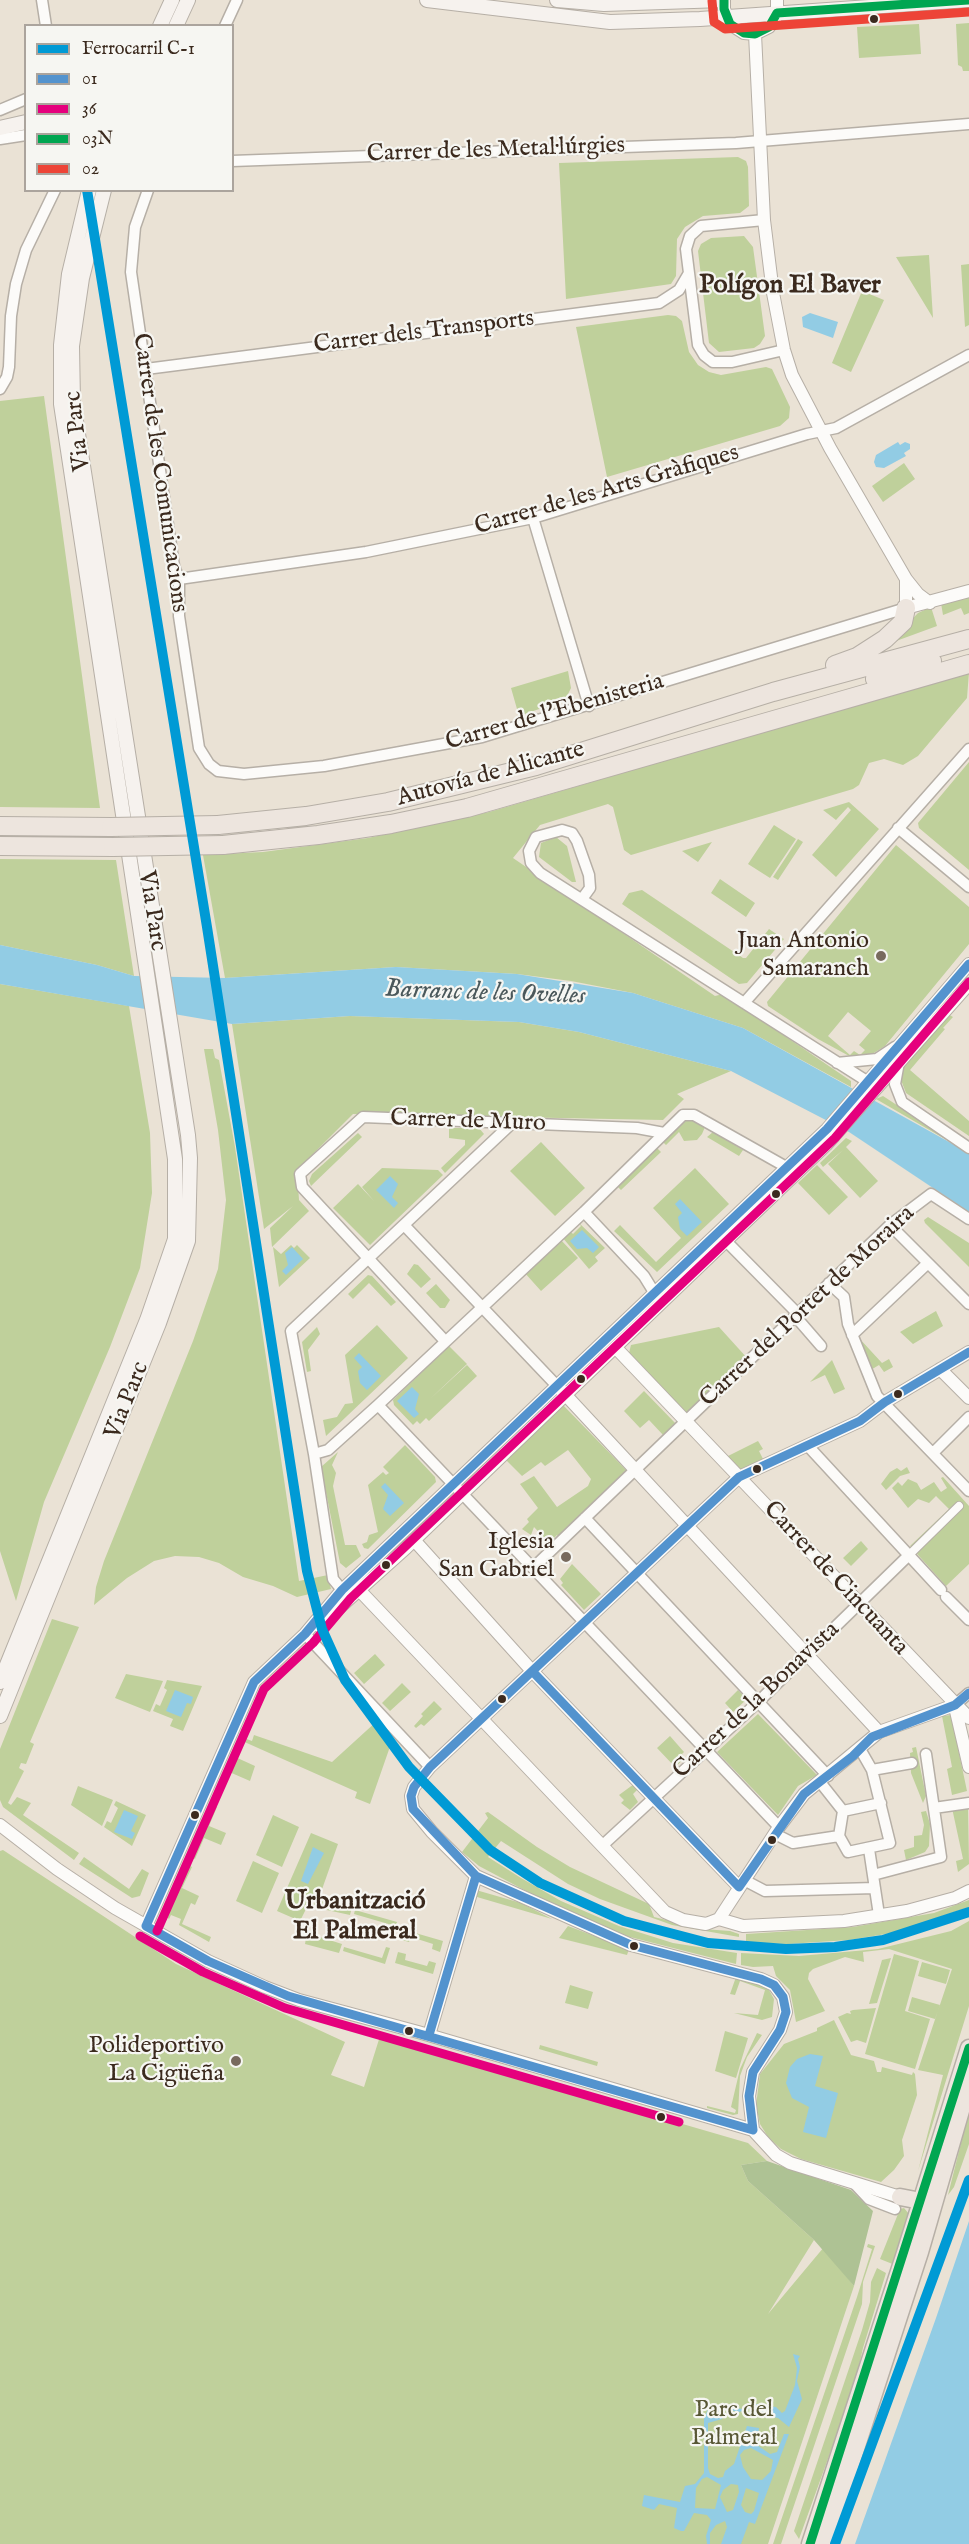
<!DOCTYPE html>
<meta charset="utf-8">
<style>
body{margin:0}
#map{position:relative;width:969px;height:2544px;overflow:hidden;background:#eae2d5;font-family:"IM FELL English",serif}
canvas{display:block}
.legend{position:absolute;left:24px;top:24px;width:210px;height:168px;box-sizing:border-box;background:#f6f6f2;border:2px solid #aba49d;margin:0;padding:8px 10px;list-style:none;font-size:18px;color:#3b2a1e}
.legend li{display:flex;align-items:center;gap:12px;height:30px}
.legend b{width:30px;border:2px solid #aba49d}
</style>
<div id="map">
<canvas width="969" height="2544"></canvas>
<ul class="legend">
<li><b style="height:8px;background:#009ad5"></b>Ferrocarril C-1</li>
<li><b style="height:8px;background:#5393ce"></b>01</li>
<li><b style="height:8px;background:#e5007d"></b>36</li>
<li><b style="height:8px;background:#00a651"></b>03N</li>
<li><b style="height:8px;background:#ed4437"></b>02</li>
</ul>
</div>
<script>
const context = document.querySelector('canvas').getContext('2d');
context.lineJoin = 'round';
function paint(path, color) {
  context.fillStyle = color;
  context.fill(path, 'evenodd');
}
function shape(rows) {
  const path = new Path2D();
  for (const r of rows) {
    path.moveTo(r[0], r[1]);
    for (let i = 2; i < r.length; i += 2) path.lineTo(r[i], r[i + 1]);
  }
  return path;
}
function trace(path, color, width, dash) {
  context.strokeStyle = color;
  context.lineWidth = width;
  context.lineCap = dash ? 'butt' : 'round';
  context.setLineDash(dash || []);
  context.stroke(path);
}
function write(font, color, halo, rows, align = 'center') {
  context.font = font + ' "IM FELL English",serif';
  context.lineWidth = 4.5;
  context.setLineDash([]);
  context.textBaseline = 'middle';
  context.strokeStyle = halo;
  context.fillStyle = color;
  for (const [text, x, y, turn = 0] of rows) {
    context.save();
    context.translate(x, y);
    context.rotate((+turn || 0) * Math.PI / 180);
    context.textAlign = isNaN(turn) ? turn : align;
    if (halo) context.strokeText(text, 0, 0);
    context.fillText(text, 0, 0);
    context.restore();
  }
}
paint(shape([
 [969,23,969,71,963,71,962,67,958,65,956,24],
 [919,24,921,54,859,58,857,27],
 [738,157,746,161,748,167,749,206,740,213,703,216,685,227,677,239,676,276,671,284,566,299,559,163],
 [744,236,753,247,765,336,760,344,754,348,719,352,709,343,698,251,701,244,711,238],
 [929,255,933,318,896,257],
 [969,264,969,325,965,327,961,265],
 [862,291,884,300,851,372,832,363],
 [668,315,676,316,682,321,689,352,698,365,709,372,721,375,766,367,772,369,790,407,789,418,780,426,607,477,576,327],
 [44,396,100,808,0,807,0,401],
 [904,463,915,479,883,502,872,486],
 [969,595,969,613,964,615,961,608,943,615,941,603],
 [931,607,937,626,888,644,918,613],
 [568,671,571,688,565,700,519,716,511,688],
 [969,672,967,698,918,756,903,765,884,759,869,763,859,785,853,789,631,855,624,850,613,807,608,804,540,825,513,858,715,996,723,994,851,1081,851,1087,743,1028,633,993,571,981,517,974,396,967,225,978,203,855,263,852,368,838,489,812],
 [969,762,969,870,919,828,918,823],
 [849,802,879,829,836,877,812,855,851,810,848,807,836,820,823,810],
 [774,825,796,839,770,878,748,864],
 [556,837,567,846,576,882,572,882,539,857,541,843],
 [798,839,803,842,778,880,773,877],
 [712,842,698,862,682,851],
 [896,845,969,907,969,944,885,1046,869,1056,851,1057,818,1039,768,1006,767,1002],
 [848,1012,871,1031,859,1045,865,1050,860,1055,854,1051,850,1055,828,1036],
 [0,859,116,860,134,976,97,965,0,945],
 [720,879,755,903,746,917,711,893],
 [642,890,743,958,746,958,769,929,784,939,747,983,739,984,622,904,629,893],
 [0,984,129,1006,150,1133,152,1193,140,1268,110,1347,44,1502,16,1601,0,1551],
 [948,1014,953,1017,943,1028,945,1029,910,1070,969,1121,969,1136,906,1093,901,1080,902,1070,909,1057],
 [350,1016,519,1022,579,1032,731,1071,677,1094,684,1099,663,1120,353,1114,297,1170,299,1200,309,1211,272,1247,270,1228,293,1206,264,1229,232,1024],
 [204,1049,213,1049,215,1058,219,1060,235,1147,299,1581,328,1575,331,1589,297,1597,273,1586,243,1577,219,1563,199,1557,175,1556,154,1561,127,1578,94,1605,96,1587,104,1561,193,1341,218,1269,226,1200,218,1130],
 [883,1096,969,1152,969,1153,876,1099],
 [689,1118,705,1127,702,1134,697,1140,684,1141,679,1132,666,1145,663,1142],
 [449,1128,479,1128,484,1134,445,1173,441,1168,465,1145,465,1140,449,1138],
 [713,1132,743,1150,739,1156,707,1137],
 [358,1133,362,1137,311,1186,309,1181,312,1174],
 [846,1138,852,1141,846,1147,878,1181,860,1198,828,1164,843,1150,823,1167,820,1163],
 [541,1142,585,1188,555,1216,510,1171],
 [657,1148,661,1152,621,1190,618,1187],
 [817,1165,848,1197,829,1215,798,1183],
 [382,1168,438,1170,443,1175,370,1245,333,1208,358,1184,374,1201,362,1187],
 [695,1168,729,1204,657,1272,614,1231,620,1225,656,1262,681,1238,653,1208],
 [928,1217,969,1243,969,1267,925,1223,924,1220],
 [578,1222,605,1248,595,1257,598,1261,589,1269,562,1237,569,1230,573,1234,581,1226],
 [560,1239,578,1258,541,1291,524,1272],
 [291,1245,294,1248,297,1245,310,1258,279,1287,273,1247,281,1254],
 [414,1264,418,1265,431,1279,421,1288,407,1274],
 [368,1275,372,1276,396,1302,391,1306,369,1283,353,1299,348,1294],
 [436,1284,450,1300,445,1308,440,1308,426,1293],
 [936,1311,943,1326,913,1344,900,1332],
 [377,1325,408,1358,326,1436,323,1420,337,1417,345,1404,353,1403,345,1355],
 [317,1327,320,1334,308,1350,311,1371,307,1372,302,1342],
 [719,1327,748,1359,692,1414,686,1414,629,1353,631,1345],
 [859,1338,882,1363,889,1359,893,1367,884,1372,879,1365,869,1371],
 [449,1346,467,1364,430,1399,467,1365,477,1376,429,1421,426,1418,420,1424,417,1421,413,1425,394,1405,393,1400],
 [832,1360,845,1389,834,1394,825,1375,810,1382],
 [644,1391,677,1425,664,1436,649,1420,640,1428,624,1411],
 [562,1404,630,1474,560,1538,557,1535,549,1543,534,1527,531,1535,522,1529,529,1522,527,1519,538,1508,520,1484,534,1476,557,1507,588,1486,591,1479,568,1450,545,1466,541,1462,522,1476,505,1459],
 [758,1441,763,1449,759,1451,763,1459,741,1470,728,1456],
 [405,1445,435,1477,436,1482,368,1549,364,1548,362,1544,367,1542,369,1535,378,1532,368,1485,383,1472,386,1475,389,1473,383,1467],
 [338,1452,332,1465,336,1473,333,1486,345,1545,356,1545,361,1556,346,1568,340,1563,321,1467],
 [907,1467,910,1473,900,1476,886,1490,881,1484,890,1472,897,1468,901,1471],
 [943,1477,969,1506,969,1564,946,1586,910,1546,949,1509,936,1496,929,1503,918,1499,908,1508,892,1488,898,1482,902,1486,908,1479,917,1483,921,1490,934,1482,941,1492,947,1488,941,1478],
 [861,1541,868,1549,851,1566,843,1558],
 [572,1564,601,1594,584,1610,561,1585,563,1583,560,1579],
 [52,1619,79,1627,30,1742,34,1744,26,1764,21,1763,19,1768,24,1771,8,1803,11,1805,17,1797,31,1803,23,1815,79,1853,74,1860,3,1807,0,1800,0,1749],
 [375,1654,385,1665,364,1684,354,1673],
 [126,1674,163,1681,150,1712,115,1698],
 [167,1680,202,1686,183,1731,170,1726,173,1719,153,1711,156,1704,160,1706,167,1690,164,1688],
 [402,1683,411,1692,390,1711,382,1703],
 [738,1690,747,1699,733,1712,725,1703],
 [434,1701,442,1709,424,1726,421,1724,416,1728,414,1726,423,1716,421,1714],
 [758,1714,817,1775,798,1786,778,1815,717,1752],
 [951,1715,967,1791,952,1795,947,1769,952,1767,942,1716],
 [377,1721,393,1738,370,1804,355,1798,357,1792,240,1740,241,1737,252,1741,254,1735,332,1762],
 [670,1736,684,1752,682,1754,685,1758,675,1767,657,1748],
 [916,1747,926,1796,923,1803,911,1773,910,1753,913,1752,912,1748],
 [233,1756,255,1766,250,1781,227,1771],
 [634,1784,638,1789,633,1794,638,1802,630,1810,621,1803,624,1800,619,1795],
 [78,1786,113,1800,102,1826,71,1805],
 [116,1801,146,1815,132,1846,104,1827,107,1821,111,1823,118,1808,114,1805],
 [211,1805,217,1807,209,1826,226,1833,221,1845,204,1838,195,1859,189,1856],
 [968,1806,969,1864,958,1872,956,1861,963,1859,952,1808],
 [926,1811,930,1824,929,1846,925,1852,906,1860,904,1850,914,1847,914,1836,922,1835,924,1825,921,1812],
 [488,1812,537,1847,570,1867,649,1904,654,1917,703,1929,730,1931,739,1934,739,1937,672,1925,600,1899,568,1884,501,1841,488,1857,521,1878,561,1901,619,1926,673,1943,737,1953,736,1964,626,1936,562,1910,479,1866,462,1852,488,1818,485,1813],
 [273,1815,299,1827,282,1867,256,1855],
 [311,1833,338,1844,320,1895,314,1892,311,1910,306,1909,300,1921,277,1911],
 [3,1850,176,1964,345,2042,331,2075,364,2087,381,2033,500,2071,748,2143,767,2161,741,2165,748,2181,814,2240,768,2314,824,2247,854,2286,768,2544,0,2544,0,1851],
 [84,1857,129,1889,142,1869,149,1873,140,1896,132,1898,79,1864],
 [253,1861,279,1873,262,1913,236,1901],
 [186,1864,192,1867,182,1888,199,1896,195,1905,191,1903,182,1924,211,1937,209,1942,179,1925,181,1919,171,1915,169,1919,165,1915],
 [476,1890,521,1903,552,1919,477,1897,471,1916,468,1915],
 [316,1897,352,1907,350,1915,313,1907],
 [969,1900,969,1907,892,1933,849,1940,788,1944,746,1943,746,1934,853,1927,934,1913],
 [355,1910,397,1922,393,1938,389,1936,392,1925,354,1914],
 [969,1921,969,2006,918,2171,943,2075,918,2070,952,1969,889,1949,863,1952,864,1962,845,1957,813,1969,809,1973,808,1979,825,2011,796,2022,790,1990,776,1976,773,1966,753,1967,741,1965,741,1953,799,1956,878,1949,951,1931],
 [568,1926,629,1949,627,1955,559,1938],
 [405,1930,443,1941,440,1952,432,1949,433,1944,411,1937,409,1942,402,1940],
 [307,1933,342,1944,339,1953,305,1944],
 [344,1947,382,1958,386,1947,390,1948,385,1964,343,1951],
 [398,1952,406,1954,405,1960,427,1966,429,1961,436,1963,433,1974,395,1963],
 [894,1954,919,1961,905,2011,930,2019,915,2069,865,2054],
 [891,1958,877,2003,869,2004,882,1960],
 [922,1962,950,1970,946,1984,918,1976],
 [736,1977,765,1986,769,1990,774,1999,772,2017,762,2020,734,2013,758,2015,765,1990,740,1981,735,1995,730,1994],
 [570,1985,593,1992,588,2009,565,2003],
 [912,1997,940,2005,935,2019,908,2011],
 [876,2008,866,2043,857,2040,851,2042,838,2017,847,2013,851,2014,850,2011,853,2010],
 [834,2020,851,2055,874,2061,877,2072,881,2072,882,2067,912,2075,913,2072,915,2074,917,2095,902,2140,904,2156,894,2170,881,2182,801,2159,781,2149,768,2137,760,2124,756,2105,760,2074,784,2044,817,2031,817,2028],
 [725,2031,748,2038,736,2078,715,2071],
 [757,2033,762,2035,747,2057,740,2076,738,2114,733,2115,707,2108,707,2106,735,2113,736,2110,731,2107,740,2069],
 [540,2045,598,2062,597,2066,539,2049],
 [969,2111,969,2144,954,2187,948,2195],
 [904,2208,909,2214,895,2265,880,2259,900,2209],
 [868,2244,875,2246,863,2282,862,2304,781,2544,773,2544,857,2297,872,2249,867,2247],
 [877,2268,886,2273,863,2348,855,2384,799,2539,794,2531,862,2330,870,2302,871,2282]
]), '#bfd09b');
paint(shape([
 [767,2161,851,2190,873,2211,854,2286,814,2240,748,2181,741,2165]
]), '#aec294');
paint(shape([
 [810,313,838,322,833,338,803,327,802,317],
 [898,442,900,445,905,442,910,444,910,449,904,453,906,456,884,468,876,467,874,462,876,455],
 [0,945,97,965,134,976,225,978,396,967,517,974,633,993,743,1028,969,1153,969,1212,849,1132,731,1071,579,1032,519,1022,350,1016,232,1024,0,984],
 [390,1176,398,1184,392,1197,398,1203,394,1208,376,1190],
 [680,1199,702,1222,687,1236,680,1229,678,1217,682,1213,675,1204],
 [582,1230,599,1247,593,1253,587,1248,577,1249,570,1241],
 [292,1247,303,1259,286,1275,282,1271,288,1265,285,1253],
 [359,1353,381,1376,367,1390,360,1383,358,1371,362,1367,354,1358],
 [412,1387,419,1394,415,1409,419,1414,414,1418,397,1401],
 [385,1483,404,1503,390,1516,383,1509,388,1495,381,1487],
 [175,1690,193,1697,191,1704,187,1703,181,1717,166,1711],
 [124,1810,138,1816,131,1831,135,1833,132,1839,114,1832],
 [313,1847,324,1853,308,1884,301,1881],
 [810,2054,823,2056,815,2086,838,2093,826,2138,803,2132,809,2107,792,2098,786,2083,790,2067,797,2059],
 [969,2221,969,2544,855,2544,936,2318],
 [793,2354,800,2356,798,2359,800,2367,797,2381,802,2399,789,2427,778,2418,759,2414,752,2408,739,2412,724,2409,722,2419,708,2423,708,2468,710,2474,718,2478,723,2477,725,2471,734,2464,747,2426,759,2428,757,2445,770,2454,777,2452,784,2434,789,2434,755,2524,749,2522,741,2544,721,2544,727,2527,725,2521,716,2525,710,2533,710,2544,707,2544,706,2536,711,2520,707,2515,694,2513,684,2531,681,2531,674,2528,677,2508,659,2504,654,2510,642,2506,644,2495,680,2502,685,2486,695,2484,704,2473,704,2418,710,2405,743,2409,757,2404,776,2407,782,2413,785,2411,795,2385,797,2368],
 [751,2448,773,2460,771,2471,762,2480,751,2479,743,2467,740,2455,744,2450],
 [707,2477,721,2485,715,2509,695,2508,696,2488,702,2479],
 [731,2484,738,2485,739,2492,733,2510,727,2512,720,2497,723,2490],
 [746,2488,759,2493,754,2511,751,2514,745,2512,741,2505]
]), '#92cce4');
const pedestrian = shape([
 [908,1556,959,1506]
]);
const minor = shape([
 [42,0,46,26],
 [225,26,237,0],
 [0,110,26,99],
 [0,139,26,135],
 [232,161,736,143,969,124],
 [148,190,135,227,131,272,174,566,179,579,179,616,199,748,209,764,218,771,244,774,324,766,482,737,906,608],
 [764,220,701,226,690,236,686,249,698,345,704,355,713,362,732,362,784,350],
 [146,369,659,303,679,290,689,273],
 [0,389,7,377,9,367,11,316,16,284,26,250,55,190],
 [533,518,589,706],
 [179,579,366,552,533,518,807,434,836,428,969,355],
 [898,828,969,887],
 [582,899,590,888,589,875,577,841,572,833,562,830,536,837,529,851,531,863,540,873,873,1085],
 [744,1003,969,749],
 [899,1062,895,1084,902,1102,969,1148],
 [837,1063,877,1059,895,1047],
 [584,1212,644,1276,657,1297],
 [404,1225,558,1387],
 [890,1225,969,1304],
 [725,1233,726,1241,798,1314],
 [829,1283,844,1297,848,1324,877,1396,969,1491],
 [795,1316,821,1346],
 [852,1335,928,1263],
 [445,1341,302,1187,300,1174,363,1117,637,1128,664,1133],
 [378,1405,779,1827],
 [808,1446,941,1590],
 [933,1453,969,1417],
 [314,1454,328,1450,378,1405,584,1212,683,1115,694,1115,788,1168,793,1168],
 [585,1518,828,1776],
 [534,1567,890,1225,931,1194,969,1219],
 [342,1590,333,1579,314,1454,291,1331,510,1125],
 [946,1597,969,1620],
 [305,1634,430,1767],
 [955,1705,969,1693],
 [872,1770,912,1763],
 [820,1782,843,1811],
 [934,1808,969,1803],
 [775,1834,793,1843,839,1836,848,1852,890,1843,872,1770,860,1749],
 [839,1836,843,1811,881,1803],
 [604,1844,757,1703,908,1556],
 [869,1849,879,1915],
 [873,1875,941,1857,926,1754],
 [744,1880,765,1891,875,1888],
 [854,2183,869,2199,895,2209]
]);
const tertiary = shape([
 [724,0,724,9,730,24,744,33,755,34,769,27,775,19,777,13,777,0],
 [755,34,764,220,773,293,784,350,792,375,830,448,906,579,918,594,930,603],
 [906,579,906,608,969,591],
 [616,1348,969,1718],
 [940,1369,969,1398],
 [561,1390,879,1732],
 [414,1540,533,1672,739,1887],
 [354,1590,362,1593,665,1912,683,1920,706,1924,719,1919],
 [319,1626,406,1548,826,1145,969,984],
 [955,1707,969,1767],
 [0,1825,57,1869,115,1908,208,1961,265,1987,299,2000,418,2032,753,2130,776,2155,790,2163,900,2197],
 [719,1919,779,1827,804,1794,879,1732,955,1705],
 [719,1919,743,1926,844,1921,907,1911,955,1898,969,1891],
 [146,1926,254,1682,305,1634,342,1590,827,1129,969,964],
 [429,2035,476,1876],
 [753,2130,749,2096,753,2072,780,2030,786,2012,783,1997,774,1985,761,1979,631,1945,476,1876,432,1832,413,1809,411,1796,414,1787,430,1767,739,1477,860,1421,885,1402,969,1352]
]);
const secondary = shape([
 [427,0,610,22,700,19,968,0],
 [557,0,604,4,723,0],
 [160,26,172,0],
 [176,26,188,0],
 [0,128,26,122],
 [0,1682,147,1320,175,1239,175,1159,61,404,61,345,69,274,89,190],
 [0,1716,159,1323,188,1241,190,1158,188,1135,73,402,72,346,82,278,104,190]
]);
const primary = shape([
 [900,2197,931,2203],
 [810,2544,905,2253,969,2048],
 [825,2544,920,2252,969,2083]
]);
const motorway = shape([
 [835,665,857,657,885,639,903,622,906,608],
 [875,679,932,661],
 [218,825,306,816,388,802,536,766,773,692,969,639],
 [0,826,111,827],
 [223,845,318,835,391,824,467,808,969,664],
 [0,846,113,847]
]);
trace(pedestrian, '#b6afa6', 10);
trace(minor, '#b6afa6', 13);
trace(tertiary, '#b6afa6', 14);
trace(secondary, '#b6afa6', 16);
trace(primary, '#b6afa6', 19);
trace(motorway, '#b6afa6', 20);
trace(pedestrian, '#fcfbf9', 8);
trace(minor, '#fcfbf9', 10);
trace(tertiary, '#fcfbf9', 12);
trace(secondary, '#f6f2ee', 14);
trace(primary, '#ede5de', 16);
trace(motorway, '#ede5de', 18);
const motorwayBridge = shape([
 [111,827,218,825],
 [113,847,223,845]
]);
trace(motorwayBridge, '#b6afa6', 20, []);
trace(motorwayBridge, '#ede5de', 18);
trace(shape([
 [533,1672,739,1887,804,1794,853,1756,872,1737,955,1705,969,1693],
 [146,1926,208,1961,288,1996,753,2130,749,2096,753,2072,780,2030,786,2012,783,1997,774,1985,761,1979,631,1945,476,1876,413,1809,411,1796,414,1787,430,1767,739,1477,860,1421,885,1402,969,1352],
 [146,1926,254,1682,305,1634,342,1590,827,1129,969,964],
 [429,2035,476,1876]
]), '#5393ce', 9);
trace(shape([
 [157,1931,264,1689,313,1643,351,1598,835,1138,969,982],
 [140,1936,203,1972,285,2008,679,2122]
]), '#e5007d', 9);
trace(shape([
 [724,0,724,9,730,24,744,33,755,34,769,27,777,13,968,0],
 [810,2544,969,2048]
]), '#00a651', 9);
trace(shape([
 [712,1,714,22,725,29,969,12]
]), '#ed4437', 9);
trace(shape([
 [87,190,207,927,307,1571,322,1629,345,1680,409,1767,490,1850,540,1883,624,1921,708,1943,786,1949,835,1947,883,1940,969,1912],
 [835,2544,969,2180]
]), '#009ad5', 10);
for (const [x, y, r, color] of [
 [874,19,5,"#3b2a1e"],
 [881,956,6,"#786a5e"],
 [776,1194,5,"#3b2a1e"],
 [581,1379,5,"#3b2a1e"],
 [898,1394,5,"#3b2a1e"],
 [757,1469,5,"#3b2a1e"],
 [566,1557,6,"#786a5e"],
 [386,1565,5,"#3b2a1e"],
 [502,1699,5,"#3b2a1e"],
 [195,1815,5,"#3b2a1e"],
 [772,1840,5,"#3b2a1e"],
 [634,1946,5,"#3b2a1e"],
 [409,2031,5,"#3b2a1e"],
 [236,2061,6,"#786a5e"],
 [661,2117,5,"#3b2a1e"]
]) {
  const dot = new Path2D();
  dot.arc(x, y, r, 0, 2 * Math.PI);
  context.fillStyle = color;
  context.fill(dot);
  trace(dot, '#f6f6f2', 2);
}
write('24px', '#3b2a1e', '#f6f6f2', [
 ["Carrer de les Metal·lúrgies",496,151,-2],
 ["Carrer dels Transports",424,333,-7],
 ["Via Parc",79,431,-97],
 ["Carrer de les Comunicacions",159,473,82],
 ["Carrer de les Arts Gràfiques",607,491,-16],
 ["Carrer de l'Ebenisteria",555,713,-16],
 ["Autovía de Alicante",491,775,-15],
 ["Via Parc",151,911,81],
 ["Carrer de Muro",468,1122,2],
 ["Carrer del Portet de Moraira",808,1307,-43],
 ["Via Parc",128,1401,-68],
 ["Carrer de Cincuanta",835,1579,47],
 ["Carrer de la Bonavista",757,1701,-43]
]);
write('24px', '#3b2a1e', '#f6f6f2', [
 ["Juan Antonio",869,942],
 ["Samaranch",869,970],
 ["Iglesia",554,1543],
 ["San Gabriel",554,1571],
 ["Polideportivo",224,2047],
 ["La Cigüeña",224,2075]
], 'right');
write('24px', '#585735', '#f6f6f2', [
 ["Parc del",734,2411],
 ["Palmeral",734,2439]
]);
write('bold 26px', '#3b2a1e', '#f6f6f2', [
 ["Polígon El Baver",790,287],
 ["Urbanització",355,1903],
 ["El Palmeral",355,1933]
]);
write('italic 26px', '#4a585b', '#f6f6f2', [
 ["Barranc de les Ovelles",485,994,2]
]);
</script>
